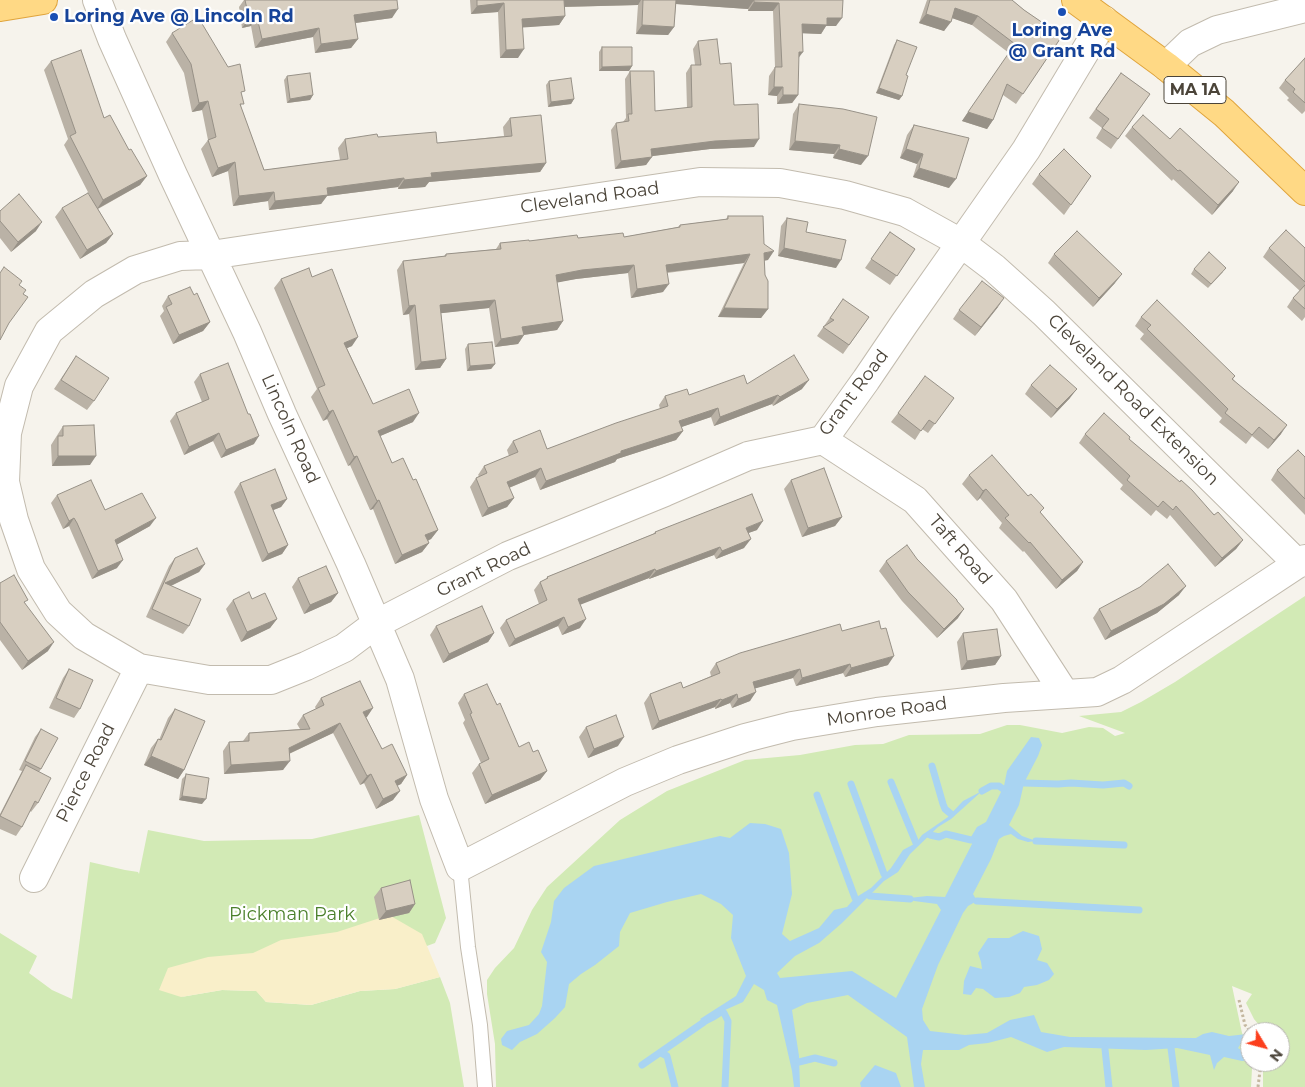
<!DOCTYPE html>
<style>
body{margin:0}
#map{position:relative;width:1305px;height:1087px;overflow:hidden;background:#f6f3ec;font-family:Montserrat,sans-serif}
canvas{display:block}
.north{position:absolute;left:1240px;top:1022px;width:50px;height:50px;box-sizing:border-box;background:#fff;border:1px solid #b7b4b0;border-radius:50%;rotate:127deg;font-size:14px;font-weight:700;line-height:20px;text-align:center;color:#4b4439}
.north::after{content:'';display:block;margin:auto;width:18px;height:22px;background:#fc3f1d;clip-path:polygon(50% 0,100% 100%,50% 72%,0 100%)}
</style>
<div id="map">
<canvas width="1305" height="1087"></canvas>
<div class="north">N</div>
</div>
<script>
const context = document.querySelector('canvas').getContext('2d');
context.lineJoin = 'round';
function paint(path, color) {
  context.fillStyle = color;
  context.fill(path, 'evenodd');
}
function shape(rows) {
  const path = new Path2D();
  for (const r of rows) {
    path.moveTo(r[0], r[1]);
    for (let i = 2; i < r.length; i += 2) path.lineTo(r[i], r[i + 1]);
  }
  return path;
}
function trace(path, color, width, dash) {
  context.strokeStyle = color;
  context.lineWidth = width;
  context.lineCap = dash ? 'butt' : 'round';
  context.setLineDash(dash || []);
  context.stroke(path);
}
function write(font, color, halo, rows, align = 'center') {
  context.font = font + ' Montserrat,sans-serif';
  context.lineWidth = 4.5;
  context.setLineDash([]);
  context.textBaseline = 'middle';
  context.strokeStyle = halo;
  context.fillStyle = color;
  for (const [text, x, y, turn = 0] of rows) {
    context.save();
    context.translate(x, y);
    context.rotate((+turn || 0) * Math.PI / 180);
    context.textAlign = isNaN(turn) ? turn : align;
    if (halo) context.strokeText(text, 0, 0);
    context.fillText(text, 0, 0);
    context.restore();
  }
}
paint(shape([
 [1305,596,1305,1087,1263,1087,1263,1062,1280,1062,1280,1032,1263,1032,1263,1030,1254,1019,1246,1003,1252,994,1232,986,1242,1033,1250,1047,1250,1062,1252,1062,1252,1069,1251,1087,496,1087,495,1044,487,994,487,980,495,968,514,948,532,910,547,887,620,820,667,791,745,760,800,755,855,745,883,744,909,735,980,734,1007,725,1020,725,1062,733,1089,727,1103,728,1115,736,1125,733,1079,716,1121,712,1141,702,1175,682],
 [419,815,446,918,435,943,301,992,212,986,181,997,222,990,257,991,266,1002,311,1005,360,991,395,989,440,977,450,1003,464,1087,0,1087,0,933,37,956,29,973,52,990,72,999,90,862,125,870,138,872,139,874,148,830,204,841,312,839]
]), '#d2eab5');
paint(shape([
 [389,915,422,934,440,977,395,989,360,991,311,1005,266,1002,256,991,222,990,181,997,159,990,168,968,208,957,253,953,281,940,337,932]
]), '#f9efc9');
paint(shape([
 [1031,737,1039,738,1042,745,1038,756,1024,783,1019,805,1009,825,1022,836,1036,841,1028,842,1018,839,1011,834,1004,836,999,839,991,859,973,894,977,901,968,906,963,913,938,965,922,1009,923,1020,930,1031,965,1035,987,1033,1010,1020,1034,1015,1041,1032,1070,1037,1196,1038,1203,1034,1212,1032,1229,1036,1247,1034,1238,1048,1250,1056,1250,1060,1242,1061,1224,1057,1217,1063,1214,1070,1210,1055,1177,1048,1146,1050,1064,1047,1047,1052,1011,1037,988,1043,969,1045,959,1050,923,1050,921,1064,925,1087,914,1087,907,1037,848,995,807,1003,792,1010,799,1056,800,1087,794,1087,792,1071,777,1005,767,1000,764,990,754,984,743,1002,725,1010,723,1015,715,1020,707,1024,700,1019,736,996,746,976,731,938,733,915,721,904,701,894,667,902,630,913,620,932,619,946,595,965,581,974,569,984,565,1007,555,1018,537,1034,520,1042,512,1050,502,1045,501,1039,507,1031,529,1025,539,1014,542,1006,547,962,541,952,551,922,554,901,564,888,594,866,720,836,730,838,750,823,765,824,781,829,789,853,792,894,782,934,790,941,819,928,834,910,847,907,855,898,871,888,891,868,903,850,916,843,922,835,948,817,963,801,982,791,951,819,938,827,910,854,898,872,884,881,842,923,819,943,795,956,777,973,780,978,852,971,896,998,941,910,937,904,914,901,909,898,927,896,945,897,972,844,971,837,977,827,986,822,1004,786,1007,771],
 [1023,931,1039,936,1042,949,1037,960,1047,963,1054,974,1049,980,1037,985,1024,987,1020,993,1009,997,995,998,983,989,976,988,971,995,963,994,964,981,970,966,982,969,981,962,978,953,988,938,1009,938],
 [875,1065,896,1073,901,1087,861,1087,860,1083]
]), '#a9d4f2');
trace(shape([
 [932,766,943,804,945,809,951,814],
 [891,782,916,843],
 [1024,783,1058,784,1071,783,1103,785,1124,783,1129,786],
 [851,784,884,874],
 [982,791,991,786,999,786,1003,789],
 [817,795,855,898],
 [930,835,939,837,946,834,971,840],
 [1036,841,1124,845],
 [870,896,910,899],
 [977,901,1139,910],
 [724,1013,728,1021,725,1087],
 [1171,1048,1176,1087],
 [1105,1049,1109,1087],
 [661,1053,667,1056,675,1087],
 [799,1062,815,1058,834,1063],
 [642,1065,704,1022]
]), '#a9d4f2', 7);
const service = shape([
 [460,867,468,947,480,1025,485,1087]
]);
const minor = shape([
 [97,0,112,39,173,175,247,332,282,414,351,564,400,679,434,799,460,867,625,782,678,760,745,738,792,726,877,712,1004,698,1097,692,1122,680,1305,559],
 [1104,20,1026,150,961,243,904,324,866,380,823,440,748,456,665,492,508,556,376,624,344,648,306,666,271,680,209,680,139,668,84,636,58,612,31,569,14,520,5,482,7,433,19,386,49,331,94,294,135,270,180,256,211,255,700,182,780,183,845,195,905,212,961,243,994,268,1044,313,1298,564],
 [1166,66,1190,43,1217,30,1305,8],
 [823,440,915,500,1004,600,1065,694],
 [34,878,139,668]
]);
const trunk = shape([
 [1076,0,1166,66,1224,113,1305,191],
 [0,7,43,0]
]);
trace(service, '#c2bbae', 16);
trace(minor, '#c2bbae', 30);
trace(trunk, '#e0a43c', 30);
trace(shape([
 [1239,1000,1245,1025,1248,1028,1250,1033],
 [1258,1087,1261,1062]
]), '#c4b79f', 3, [2.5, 2.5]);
trace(service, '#fff', 14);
trace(minor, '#fff', 28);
trace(trunk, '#ffd985', 28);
paint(shape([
 [244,0,397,0,392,18,355,23,358,39,351,48,315,53,313,37,255,48,251,26,242,28,239,7],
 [470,0,843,0,836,26,826,26,821,34,802,33,798,58,798,95,792,103,777,104,777,96,768,95,769,76,775,67,773,11,748,11,748,9,676,4,674,27,668,35,636,34,638,5,564,7,565,16,559,25,522,27,518,58,500,58,498,12,471,14],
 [927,0,1012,0,1024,10,1062,36,1016,104,1003,95,993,120,987,129,962,121,1009,53,972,25,952,18,944,31,919,23],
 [172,33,242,95,241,107,264,170,340,160,338,148,345,139,378,137,437,143,504,136,503,127,510,118,546,163,540,172,429,182,425,187,398,189,398,187,327,196,321,204,269,210,268,201,233,206,228,171,212,177,201,149,208,140,202,110,192,112,184,73,166,42],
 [897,40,906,75,902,96,899,100,876,93,894,45],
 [698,41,720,64,734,105,754,147,710,149,652,156,646,165,615,169,611,130,616,123,623,122,626,118,625,79,630,71,655,111,687,108,686,73,691,65,695,65,693,49],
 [602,47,632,66,629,71,599,71,599,52],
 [1305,58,1305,111,1302,114,1287,100,1289,98,1279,88,1285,80],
 [51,61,104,118,129,150,147,176,140,185,98,209,113,234,106,243,80,259,55,217,62,208,90,196,64,145,68,139,44,70],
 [1121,73,1150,94,1111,149,1096,138,1102,128,1089,118],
 [287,76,313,95,310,100,287,103,284,80],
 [549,81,574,99,571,104,548,107,546,85],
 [799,104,861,165,833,158,834,154,789,150,793,114],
 [914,125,949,188,913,177,917,164,900,158,907,135],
 [1132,127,1170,139,1233,191,1212,215,1173,179,1172,181,1125,136],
 [1039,174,1091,176,1064,215,1032,184],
 [0,211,36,231,11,252,0,238],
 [728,216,764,244,768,260,764,261,768,309,761,318,718,317,744,263,667,273,663,292,631,298,628,273,576,279,557,282,563,321,557,330,524,335,518,344,495,347,489,308,441,313,446,359,440,368,415,370,409,314,403,315,397,270,403,261,444,256,446,254,496,249,500,243,578,238,624,237,678,227,680,225,726,219],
 [787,218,806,232,836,268,778,256,781,226],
 [890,232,915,249,890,285,865,268],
 [1269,248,1305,248,1305,317,1302,321,1287,307,1293,298,1300,291,1263,257],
 [1054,254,1115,283,1093,307,1048,263],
 [1194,269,1223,272,1208,288,1191,274],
 [312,277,352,346,347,348,373,404,413,422,380,436,392,463,413,480,438,530,431,539,428,541,429,543,422,552,395,564,373,509,370,510,350,465,348,466,327,419,323,421,311,397,317,389,274,288,281,279],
 [194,295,210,322,203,331,173,344,160,316,164,311,162,306,168,296],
 [843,299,869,317,843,354,817,336],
 [998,307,975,336,953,319,959,310],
 [1141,317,1235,376,1233,379,1281,434,1268,449,1252,436,1246,444,1219,422,1222,418,1140,339,1144,334,1135,326],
 [468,344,495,364,491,369,467,371,465,349],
 [76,356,94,401,87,410,54,389],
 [200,374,254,444,221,458,213,441,184,455,170,421,176,413,202,402,194,382],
 [747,384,802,389,773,406,772,404,714,426,711,417,681,427,683,431,676,440,617,459,615,462,540,490,535,477,509,488,514,498,507,507,482,517,470,487,476,478,479,476,478,475,484,466,509,456,507,450,513,441,547,449,660,409,659,405,665,396,689,395],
 [1031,385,1070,398,1051,418,1025,394],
 [954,398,928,433,922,429,915,440,891,422,898,413],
 [63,426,90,465,52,466,51,445],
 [1085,434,1129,439,1243,540,1236,549,1215,567,1170,515,1167,519,1156,510,1151,516,1120,489,1123,485,1079,443],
 [1305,457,1305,515,1271,480,1277,470],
 [969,475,1041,513,1083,562,1077,571,1056,589,1024,551,1023,552,999,528,1002,523,980,498,977,501,962,484],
 [791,480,842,517,835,526,802,537,784,489],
 [240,483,287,499,281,507,273,510,288,545,282,554,262,562,234,492],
 [57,495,105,510,150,526,116,545,117,568,92,579,71,531,69,526,63,529,51,503],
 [757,530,748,533,744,548,716,559,714,555,649,579,649,578,580,604,580,628,562,635,558,626,509,647,500,628,506,620,539,604,534,590,540,582,546,579,547,577,653,534,655,532],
 [175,558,205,564,199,572,171,586,189,626,183,634,146,617,169,566],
 [917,559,957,602,958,618,937,638,902,601,879,571,886,561],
 [298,578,338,593,331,602,304,614,292,587],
 [0,583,25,603,48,651,22,670,0,640],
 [1179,595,1157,613,1105,640,1093,618,1099,609],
 [252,599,277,619,270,628,241,642,226,609,233,600],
 [436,626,494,633,488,642,443,663,430,635],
 [842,631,888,665,845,677,843,673,796,686,793,678,755,688,750,701,732,708,730,703,715,709,715,707,652,730,644,703,650,694,683,688,711,676,710,672,716,663],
 [963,633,1001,656,995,665,961,670,957,642],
 [69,669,80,709,74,718,49,708,63,678],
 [464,694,497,705,519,747,533,752,547,771,540,780,485,804,472,773,479,764,481,763,463,723,465,720,458,703],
 [321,698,367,717,366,717,382,749,407,775,401,784,397,786,393,800,376,809,364,783,360,785,333,733,289,754,283,770,224,774,223,751,229,742,243,741,249,733,300,729,297,724,303,715,316,709,315,707],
 [175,709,184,770,178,779,144,765,151,748,158,739,159,740,168,718],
 [586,727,618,746,588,758,579,737],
 [41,729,41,769,39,772,38,803,31,812,30,811,22,827,16,836,0,829,0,814,22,771,19,770,35,737],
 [186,775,202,804,179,800,182,779],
 [381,888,415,904,409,913,379,920,374,897]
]), '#bab2a6');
paint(shape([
 [563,0,641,0,638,5,558,7],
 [676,0,754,0,748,9,676,4,673,9],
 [754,2,779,3,773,11,748,11],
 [504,3,498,12,471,14,477,6],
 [955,8,978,16,972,25,949,17],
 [398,9,392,18,348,24,354,15],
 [926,14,951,22,944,31,919,23],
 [565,16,559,25,516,28,522,19],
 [257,17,251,26,242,28,249,18],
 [827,18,842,18,836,26,826,26,821,34,796,33,802,24],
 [642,25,674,27,668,35,636,34],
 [319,28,313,37,255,48,262,39],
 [358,39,351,48,315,53,321,44],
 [524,49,518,58,500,58,506,50],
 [799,52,803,52,797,60],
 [632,66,629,71,599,71,602,67],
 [774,87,783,87,777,96,768,95],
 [879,88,902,96,899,100,876,93],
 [313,95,310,100,287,103,290,99],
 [783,95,798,95,792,103,777,104],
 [574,99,571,104,548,107,551,102],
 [208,101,202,110,192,112,199,103],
 [968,112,993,120,987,129,962,121],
 [759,139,754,147,710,149,645,157,651,149,715,141],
 [795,141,840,145,834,154,789,150],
 [839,149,868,156,861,165,833,158],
 [906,149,923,154,917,164,900,158],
 [652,157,646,165,615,169,621,161],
 [235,162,228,171,212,177,218,168],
 [546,163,540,172,429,182,425,187,398,189,404,180,431,173],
 [919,168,956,179,949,188,913,177],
 [147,176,140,185,97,209,103,200],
 [404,178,398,187,327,196,321,204,269,210,275,201,327,188],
 [1239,182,1233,191,1212,215,1218,205],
 [274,192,268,201,233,206,239,196],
 [42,222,36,231,11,252,18,242],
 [113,234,106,243,80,259,87,250],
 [784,248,841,260,836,268,778,256],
 [774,251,768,260,758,261,764,253],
 [750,254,744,263,660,273,666,265],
 [634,265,628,273,576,279,550,284,556,275,582,270],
 [1122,274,1115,283,1093,307,1099,298],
 [669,284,663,292,631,298,637,289],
 [1004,298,998,307,975,336,981,327],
 [495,300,489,308,434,314,440,305],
 [415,305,409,314,403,315,409,306],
 [724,308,768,309,761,318,718,317],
 [563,321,557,330,516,336,522,327],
 [210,322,203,331,173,344,179,335],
 [524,335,518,344,495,347,501,339],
 [358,337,352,346,338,352,344,343],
 [446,359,440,368,415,370,421,362],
 [495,364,491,369,467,371,470,366],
 [809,380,802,389,773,406,780,397],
 [1077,389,1070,398,1051,418,1057,409],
 [778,395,772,404,714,426,720,417],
 [718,408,711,417,673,430,679,421],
 [333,410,327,419,323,421,329,412],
 [419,413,413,422,371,440,378,431],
 [1287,425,1281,434,1268,449,1274,440],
 [683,431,676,440,617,459,615,462,540,490,546,481,621,451],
 [219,433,213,441,184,455,189,447],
 [259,436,254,444,221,458,226,450],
 [58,456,96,456,90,465,52,466],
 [357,456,350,465,348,466,354,457],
 [541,468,535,477,501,491,507,482],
 [986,489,980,498,977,501,983,491],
 [514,498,507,507,482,517,488,508],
 [287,499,281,507,266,513,271,505],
 [379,500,373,509,370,510,377,501],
 [842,517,835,526,802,537,808,528],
 [74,518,69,526,63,529,69,521],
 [156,518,150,526,109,549,115,540],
 [763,521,757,530,740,536,746,528],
 [438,530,431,539,419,544,425,535],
 [751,539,744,548,716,559,722,551],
 [1243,540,1236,549,1215,567,1222,558],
 [429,543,422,552,395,564,402,555],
 [288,545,282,554,262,562,268,554],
 [720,547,714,555,649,579,656,571],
 [123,560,117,568,92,579,98,571],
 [1083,562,1077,571,1056,589,1062,580],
 [205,564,199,572,160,591,165,583],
 [655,569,649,578,572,608,578,599],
 [1186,586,1179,595,1157,613,1105,640,1111,631],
 [338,593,331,602,304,614,310,605],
 [964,609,958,618,937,638,944,629],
 [564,617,558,626,509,647,515,639],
 [277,619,270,628,241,642,247,632],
 [586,619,580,628,562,635,568,627],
 [494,633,488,642,443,663,449,654],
 [54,642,48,651,22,670,28,661],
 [894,656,888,665,845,677,851,668],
 [1001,656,995,665,961,670,967,661],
 [850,664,843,673,796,686,802,678],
 [800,669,793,678,746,691,753,682],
 [756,692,750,701,732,708,738,699],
 [737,694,730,703,715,709,722,700],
 [721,699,715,707,652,730,659,721],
 [373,708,367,717,357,721,363,712],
 [340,723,333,733,282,757,289,748],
 [624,737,618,746,588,758,594,749],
 [151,756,184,770,178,779,144,765],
 [290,761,283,770,224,774,231,765],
 [547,771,540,780,485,804,492,795],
 [371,774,364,783,360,785,367,776],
 [407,775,401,784,388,790,395,781],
 [400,791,393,800,376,809,383,799],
 [182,796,206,799,202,804,179,800],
 [415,904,409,913,379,920,386,911]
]), '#979187');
const building = shape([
 [245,0,397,0,398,9,354,15,358,39,321,44,319,28,262,39,257,17,249,18,245,0],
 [477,0,564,0,565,16,522,19,524,49,506,50,504,3,477,6,477,0],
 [643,0,676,0,674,27,642,25,643,0],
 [750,0,843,0,842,18,827,18,827,25,802,24,803,52,799,52,798,95,783,95,783,87,774,87,775,67,782,67,779,3,754,2,754,0,750,0],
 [930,0,1012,0,1024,10,1062,36,1023,94,1007,84,993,120,968,112,1015,44,978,16,955,8,951,22,926,14,930,0],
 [198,17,228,67,240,64,245,91,241,92,244,104,240,104,264,170,348,159,345,139,377,134,378,137,436,132,437,143,512,136,510,118,541,115,546,163,431,173,432,177,404,180,404,178,327,188,328,195,275,201,274,192,239,196,235,162,218,168,208,140,216,137,208,101,199,103,191,64,172,33,198,17],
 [717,39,720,64,731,63,734,105,758,104,759,139,715,141,651,149,652,157,621,161,616,123,629,121,628,114,632,114,630,71,654,71,655,111,692,107,691,65,701,65,698,41,717,39],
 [897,40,917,47,906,75,908,76,902,96,879,88,897,40],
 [602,47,632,47,632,66,602,67,602,47],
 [81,50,104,118,110,115,129,150,131,149,147,176,103,200,70,136,76,133,51,61,81,50],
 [1305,58,1305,103,1293,92,1295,89,1285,80,1305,58],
 [310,73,313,95,290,99,287,76,310,73],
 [1121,73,1150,94,1118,139,1102,128,1109,119,1096,109,1121,73],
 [571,78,574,99,551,102,549,81,571,78],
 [799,104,843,109,877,117,868,156,839,149,840,145,795,141,799,104],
 [1143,115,1170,139,1180,128,1239,182,1218,205,1180,170,1178,171,1132,127,1143,115],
 [914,125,969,138,956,179,919,168,923,154,906,149,914,125],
 [1064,149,1091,176,1071,205,1039,174,1064,149],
 [88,193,113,234,87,250,62,208,88,193],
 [19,194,42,222,18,242,0,221,0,211,19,194],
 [728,216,763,216,764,244,774,251,764,253,765,275,768,281,768,309,724,308,750,254,666,265,669,284,637,289,634,265,582,270,556,275,563,321,522,327,524,335,501,339,495,300,440,305,446,359,421,362,415,305,409,306,403,261,446,256,446,254,501,249,500,243,529,240,529,241,577,235,578,238,623,233,624,237,680,227,680,225,728,219,728,216],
 [787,218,808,222,806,232,846,240,841,260,784,248,787,218],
 [1286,230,1305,248,1305,282,1269,248,1286,230],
 [1077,231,1122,274,1099,298,1054,254,1077,231],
 [890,232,915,249,897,276,871,259,890,232],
 [1209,252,1226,268,1211,284,1194,269,1209,252],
 [4,267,22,281,19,285,26,290,23,294,28,297,9,323,0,340,0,273,4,267],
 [309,268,312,277,332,269,358,337,344,343,373,404,409,389,419,413,378,431,392,463,403,458,413,480,416,479,438,530,425,535,429,543,402,555,379,500,377,501,357,456,354,457,333,410,329,412,318,388,325,385,281,279,309,268],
 [982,281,1004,298,981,327,959,310,982,281],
 [1305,285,1305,309,1293,298,1305,285],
 [190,287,194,295,197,293,210,322,179,335,166,307,172,304,168,296,190,287],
 [843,299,869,317,849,345,823,327,834,320,830,318,843,299],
 [1157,300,1235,376,1232,379,1287,425,1274,440,1259,427,1252,435,1225,413,1228,409,1147,329,1151,325,1141,317,1157,300],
 [492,342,495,364,470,366,468,344,492,342],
 [794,355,809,380,780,397,778,395,720,417,718,408,679,421,683,431,621,451,621,453,546,481,541,468,507,482,514,498,488,508,476,478,487,473,484,466,518,452,513,441,540,430,547,449,616,423,668,406,665,396,687,389,689,395,744,375,747,384,794,355],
 [76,356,109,378,94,401,61,380,76,356],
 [228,363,248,414,250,414,259,436,226,450,219,433,189,447,176,413,209,399,200,374,228,363],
 [1050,365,1077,389,1057,409,1031,385,1050,365],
 [925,376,954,398,935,424,929,420,921,431,898,413,925,376],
 [1104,413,1130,437,1129,439,1180,482,1181,480,1192,490,1214,515,1218,512,1243,540,1222,558,1176,506,1173,510,1163,501,1158,507,1127,480,1130,476,1085,434,1104,413],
 [94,425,96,456,58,456,58,436,63,436,63,426,94,425],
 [1298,450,1305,457,1305,499,1277,470,1298,450],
 [992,455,1028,496,1031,494,1044,508,1040,512,1083,562,1062,580,1030,542,1029,543,1005,518,1009,515,986,489,983,491,969,475,992,455],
 [824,468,842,517,808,528,791,480,824,468],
 [275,469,287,499,271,505,288,545,268,554,240,483,275,469],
 [91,480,105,510,142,493,156,518,115,540,123,560,98,571,77,523,74,518,69,521,57,495,91,480],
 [752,494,763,521,746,528,751,539,722,551,720,547,656,571,655,569,578,599,586,619,568,627,564,617,515,639,506,620,547,600,540,582,548,578,547,577,656,533,655,532,752,494],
 [907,545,917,559,957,600,957,601,964,609,944,629,908,592,886,561,907,545],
 [197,548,205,564,165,583,201,599,189,626,152,609,175,558,197,548],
 [1168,564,1186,586,1164,604,1111,631,1099,609,1140,587,1168,564],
 [326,566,338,593,310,605,298,578,326,566],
 [14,575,28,600,24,602,54,642,28,661,0,622,0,583,14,575],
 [249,592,252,599,265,593,277,619,247,632,233,600,249,592],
 [482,606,494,633,449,654,436,626,482,606],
 [879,621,881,629,886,628,894,656,851,668,850,664,802,678,800,669,753,682,756,692,738,699,737,694,722,700,721,699,659,721,650,694,681,682,683,688,720,673,716,663,740,653,840,624,842,631,879,621],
 [997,629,1001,656,967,661,963,633,997,629],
 [69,669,93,680,80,709,56,698,69,669],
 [360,681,373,708,363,712,382,749,392,744,407,775,395,781,400,791,383,799,371,774,367,776,340,723,289,748,290,761,231,765,229,742,249,741,249,733,310,729,303,715,324,705,321,698,360,681],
 [487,684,497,705,500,703,519,747,529,742,533,752,538,750,547,771,492,795,479,764,489,759,470,714,472,713,464,694,487,684],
 [175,709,205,721,184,770,151,756,158,739,161,740,175,709],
 [616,715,624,737,594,749,586,727,616,715],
 [41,729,58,738,41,769,25,761,41,729],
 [26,765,51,778,38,803,35,801,22,827,0,816,26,765],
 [186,774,209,778,206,799,182,796,186,774],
 [410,880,415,904,386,911,381,888,410,880]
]);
paint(building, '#d8cfc1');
trace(building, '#979187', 1);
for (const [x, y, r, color] of [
 [1062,12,5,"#1a4fb4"],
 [54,17,5,"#1a4fb4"]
]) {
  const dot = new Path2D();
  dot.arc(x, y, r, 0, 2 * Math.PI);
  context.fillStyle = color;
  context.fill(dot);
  trace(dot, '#fff', 2);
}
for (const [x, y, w] of [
 [1195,90,62]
]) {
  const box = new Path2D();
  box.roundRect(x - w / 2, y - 13.5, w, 27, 4);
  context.fillStyle = '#fff';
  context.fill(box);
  trace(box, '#4b4439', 1);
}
write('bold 16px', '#4b4439', null, [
 ["MA 1A",1195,90]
]);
write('bold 18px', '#164399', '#fff', [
 ["Loring Ave @ Lincoln Rd",64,17],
 ["Loring Ave",1062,31,"center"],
 ["@ Grant Rd",1062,52,"center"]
], 'left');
write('18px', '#4b4439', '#fff', [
 ["Cleveland Road",590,198,-8],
 ["Grant Road",854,393,-53],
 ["Cleveland Road Extension",1133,400,45],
 ["Lincoln Road",290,429,66],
 ["Taft Road",960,550,49],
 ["Grant Road",484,570,-26],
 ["Monroe Road",887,712,-8],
 ["Pierce Road",86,773,-63]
]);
write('18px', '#4a7f2a', '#fff', [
 ["Pickman Park",292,915]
]);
</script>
